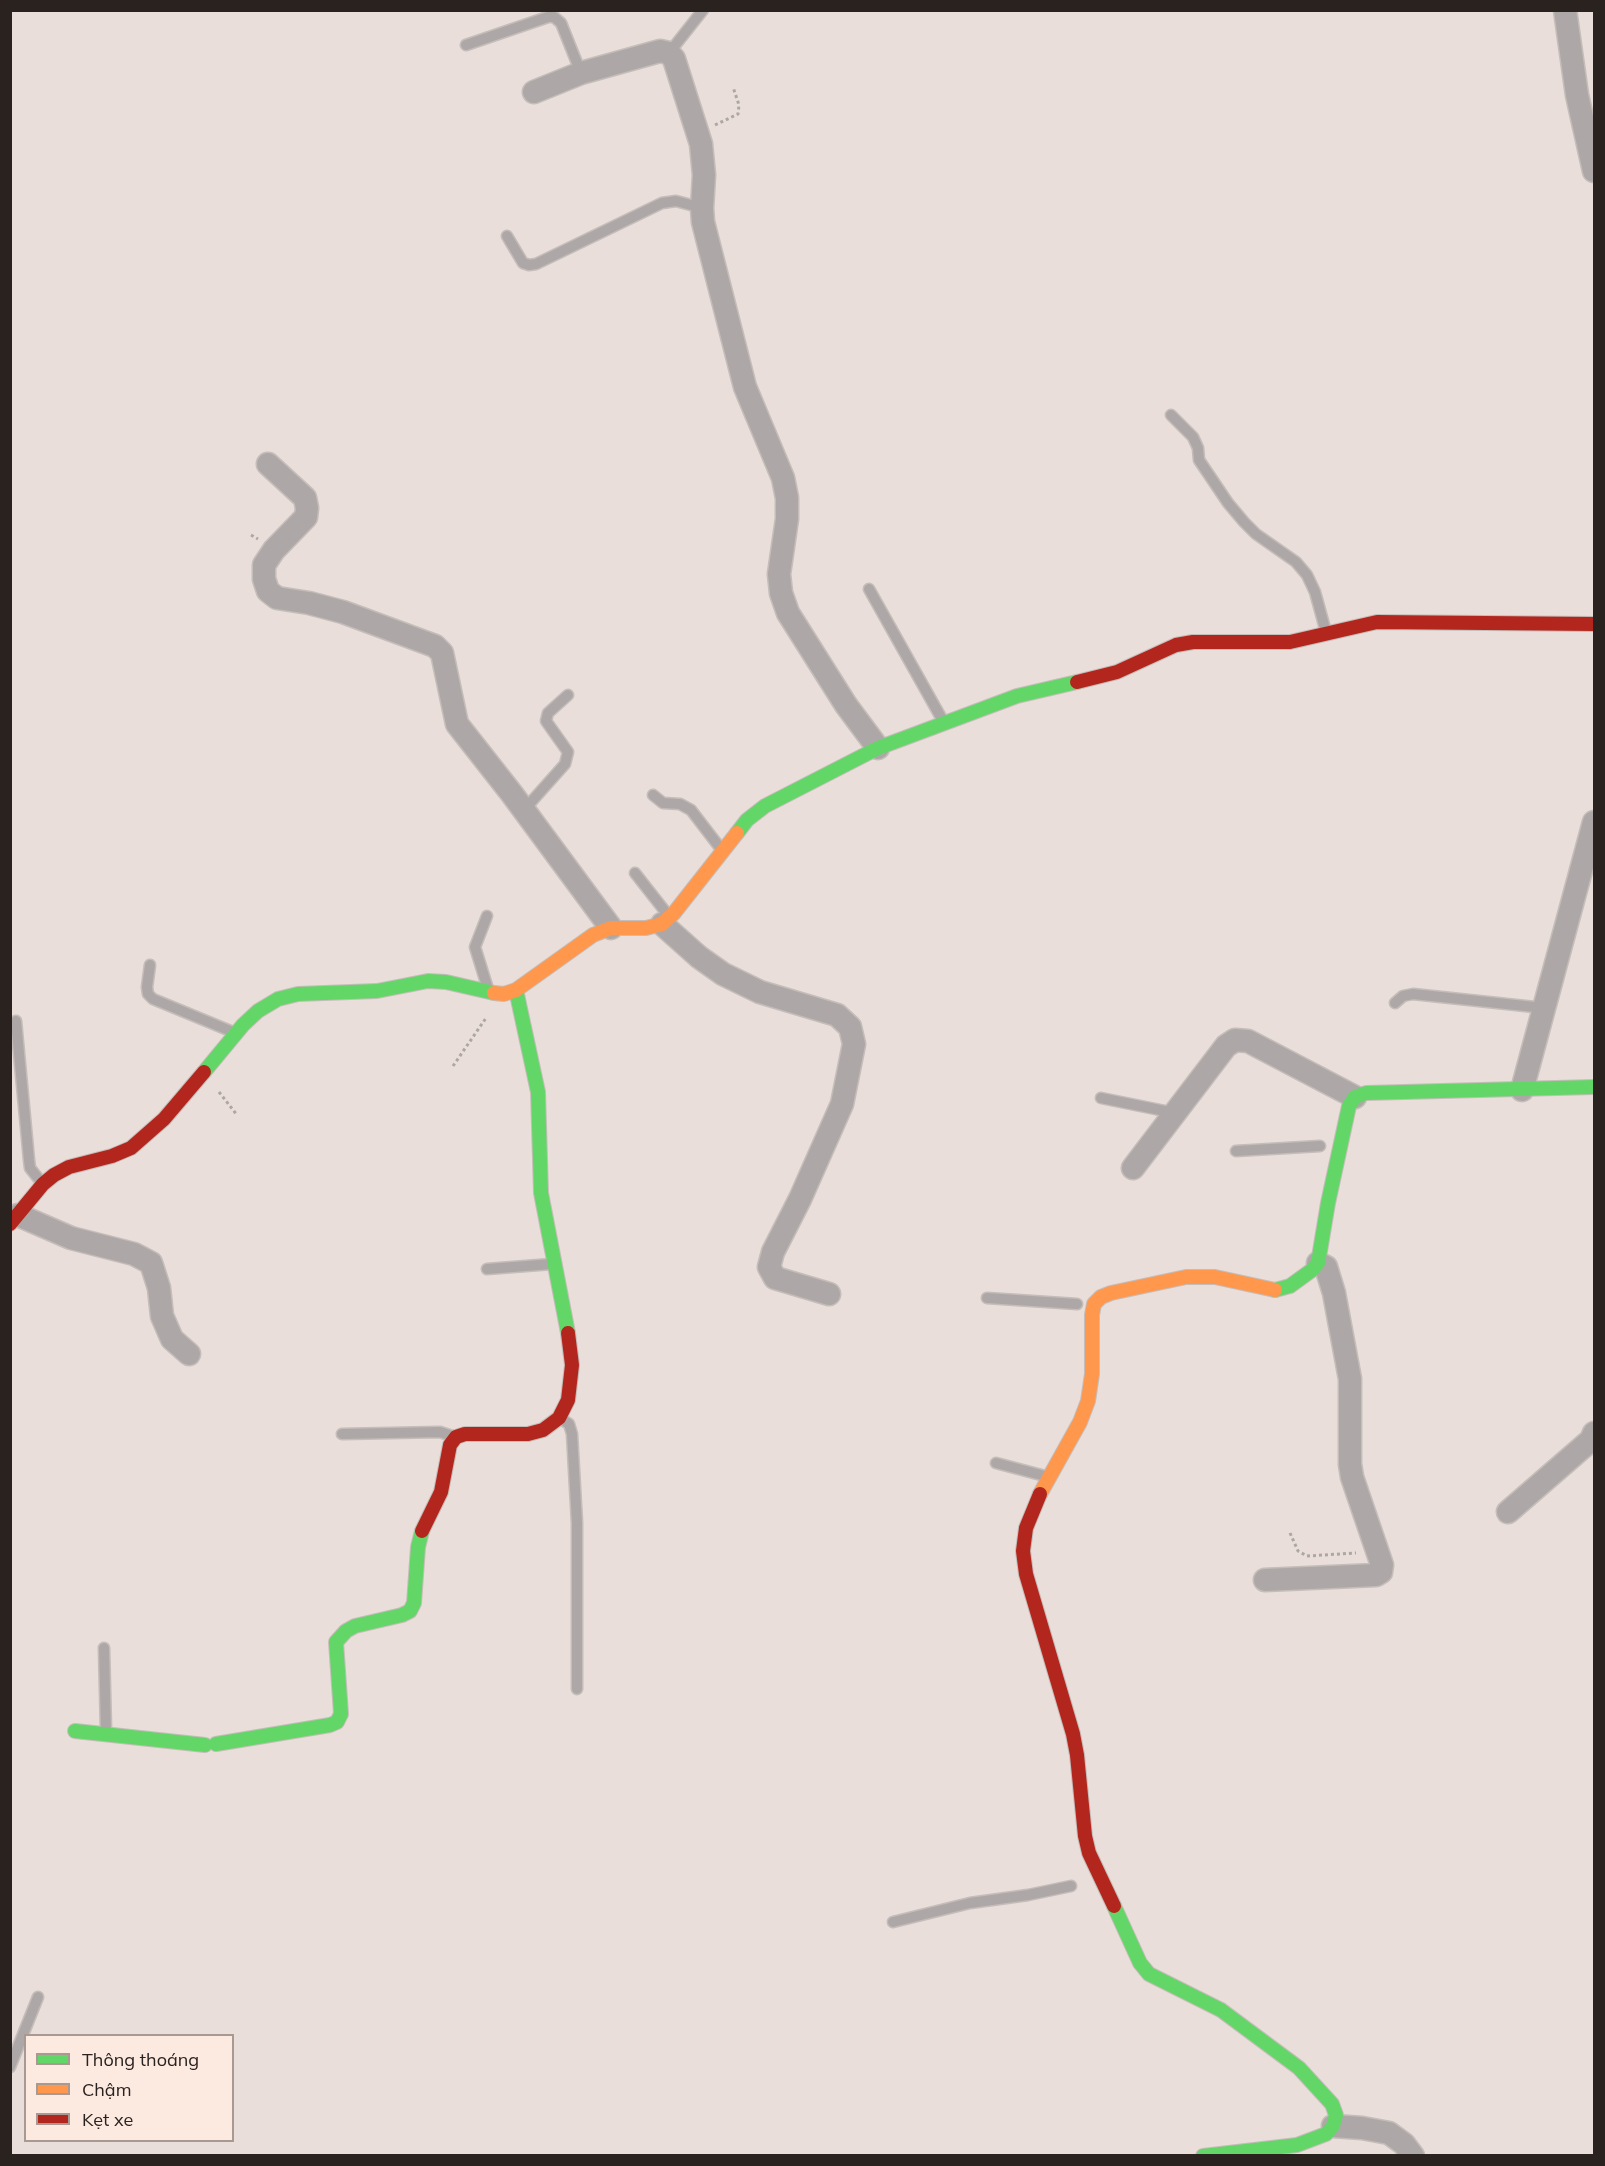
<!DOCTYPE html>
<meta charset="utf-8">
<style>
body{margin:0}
#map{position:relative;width:1605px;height:2166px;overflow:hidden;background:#e9ded9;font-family:Mulish,sans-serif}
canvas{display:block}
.frame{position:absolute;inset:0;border:12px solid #29221f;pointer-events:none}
.legend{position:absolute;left:24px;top:2034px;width:210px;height:108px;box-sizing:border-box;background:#fce9e0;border:2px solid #a89993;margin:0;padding:8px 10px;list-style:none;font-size:18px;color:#29221f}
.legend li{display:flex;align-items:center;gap:12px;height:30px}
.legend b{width:30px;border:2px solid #a89993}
</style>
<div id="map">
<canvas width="1605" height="2166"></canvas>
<div class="frame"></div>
<ul class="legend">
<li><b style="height:8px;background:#63d668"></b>Thông thoáng</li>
<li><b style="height:8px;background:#ff974d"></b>Chậm</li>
<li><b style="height:8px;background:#b3261e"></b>Kẹt xe</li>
</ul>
</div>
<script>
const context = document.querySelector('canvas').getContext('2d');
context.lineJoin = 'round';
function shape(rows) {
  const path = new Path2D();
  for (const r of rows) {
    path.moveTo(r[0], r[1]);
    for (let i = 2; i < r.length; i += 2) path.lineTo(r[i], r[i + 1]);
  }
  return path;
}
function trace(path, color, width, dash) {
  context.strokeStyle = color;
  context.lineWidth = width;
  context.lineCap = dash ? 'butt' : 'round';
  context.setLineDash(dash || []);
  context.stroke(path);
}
const lane = shape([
 [466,45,548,17,554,17,561,23,581,73],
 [669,53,703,10],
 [507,236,523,263,529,265,536,264,662,203,676,201,702,208],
 [1171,415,1193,437,1198,448,1199,460,1228,503,1244,522,1256,534,1296,562,1307,575,1315,592,1326,632],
 [869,589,943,721],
 [653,795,663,803,680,804,691,810,721,849],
 [524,810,565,764,568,752,546,721,548,713,568,695],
 [635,873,668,915],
 [487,916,475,947,488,989],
 [150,965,147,987,148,994,153,999,233,1032],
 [1395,1003,1403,996,1413,994,1544,1008],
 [16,1021,29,1160,30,1168,41,1182],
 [1101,1098,1175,1113],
 [1236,1151,1320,1146],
 [487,1269,552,1264],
 [987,1298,1077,1304],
 [563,1420,569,1424,572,1434,577,1523,577,1689],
 [342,1434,440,1432,452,1436],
 [996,1463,1045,1476],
 [104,1648,106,1731],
 [893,1922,970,1903,1028,1895,1071,1886],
 [10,2067,38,1997]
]);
const street = shape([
 [1565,10,1577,95,1594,171],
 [534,92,581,73,660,51,669,53,674,59,701,144,704,175,702,208,703,222,745,387,783,478,787,498,787,519,779,574,781,593,788,613,846,705,878,748],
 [268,464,305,498,307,508,306,517,274,550,264,565,264,579,268,591,277,598,309,603,343,612,435,646,442,653,457,724,512,794,611,928],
 [662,924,699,957,723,974,760,992,837,1015,850,1027,854,1044,842,1104,800,1199,773,1252,769,1267,775,1278,829,1294],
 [1522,1090,1594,822],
 [1133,1168,1226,1046,1235,1040,1248,1041,1355,1097],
 [18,1215,71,1238,134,1254,151,1263,159,1288,162,1316,172,1339,189,1354],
 [1508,1512,1591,1440,1594,1433],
 [1265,1580,1376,1575,1381,1572,1382,1565,1352,1477,1350,1464,1350,1379,1334,1293,1326,1267,1318,1263],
 [1333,2126,1362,2128,1389,2133,1404,2144,1413,2156]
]);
const fast = shape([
 [737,833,747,820,765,806,878,748,1017,696,1077,682],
 [516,990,538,1092,541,1193,568,1333],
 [204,1072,243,1025,258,1011,278,999,298,994,377,991,428,981,446,982,494,993],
 [1275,1290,1290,1286,1312,1270,1318,1263,1328,1203,1349,1106,1355,1097,1366,1093,1594,1087],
 [75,1731,205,1745],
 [216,1744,330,1725,337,1722,341,1714,336,1642,346,1631,355,1626,402,1615,410,1611,414,1603,418,1547,422,1531],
 [1114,1906,1140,1963,1149,1974,1221,2010,1299,2068,1332,2104,1336,2115,1333,2126,1326,2134,1297,2145,1203,2156]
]);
const slow = shape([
 [494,993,504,994,516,990,593,935,611,928,646,928,662,924,674,913,737,833],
 [1040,1494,1080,1422,1088,1401,1092,1374,1092,1315,1094,1304,1101,1297,1111,1293,1186,1277,1215,1277,1275,1290]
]);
const jam = shape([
 [1077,682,1117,672,1176,645,1193,642,1290,642,1377,622,1594,624],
 [10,1224,43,1184,54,1175,69,1167,112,1156,131,1148,164,1119,204,1072],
 [1040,1494,1026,1528,1023,1551,1026,1574,1073,1734,1077,1755,1085,1836,1089,1853,1114,1906],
 [422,1531,441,1492,450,1445,456,1437,465,1434,528,1434,543,1430,559,1418,568,1400,572,1365,568,1333]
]);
trace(lane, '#c5bdb9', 13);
trace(street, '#c5bdb9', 25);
trace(fast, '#c5bdb9', 16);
trace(slow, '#c5bdb9', 16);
trace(jam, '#c5bdb9', 16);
trace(shape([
 [715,125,738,114,739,105,733,87],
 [251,535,258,539],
 [453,1066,486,1018],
 [219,1092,237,1115],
 [1290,1533,1298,1551,1307,1556,1356,1553]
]), '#ada7a4', 3, [3, 3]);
trace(lane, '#ada8a7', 10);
trace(street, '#ada8a7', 22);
trace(fast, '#63d668', 14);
trace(slow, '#ff974d', 14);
trace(jam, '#b3261e', 14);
</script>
